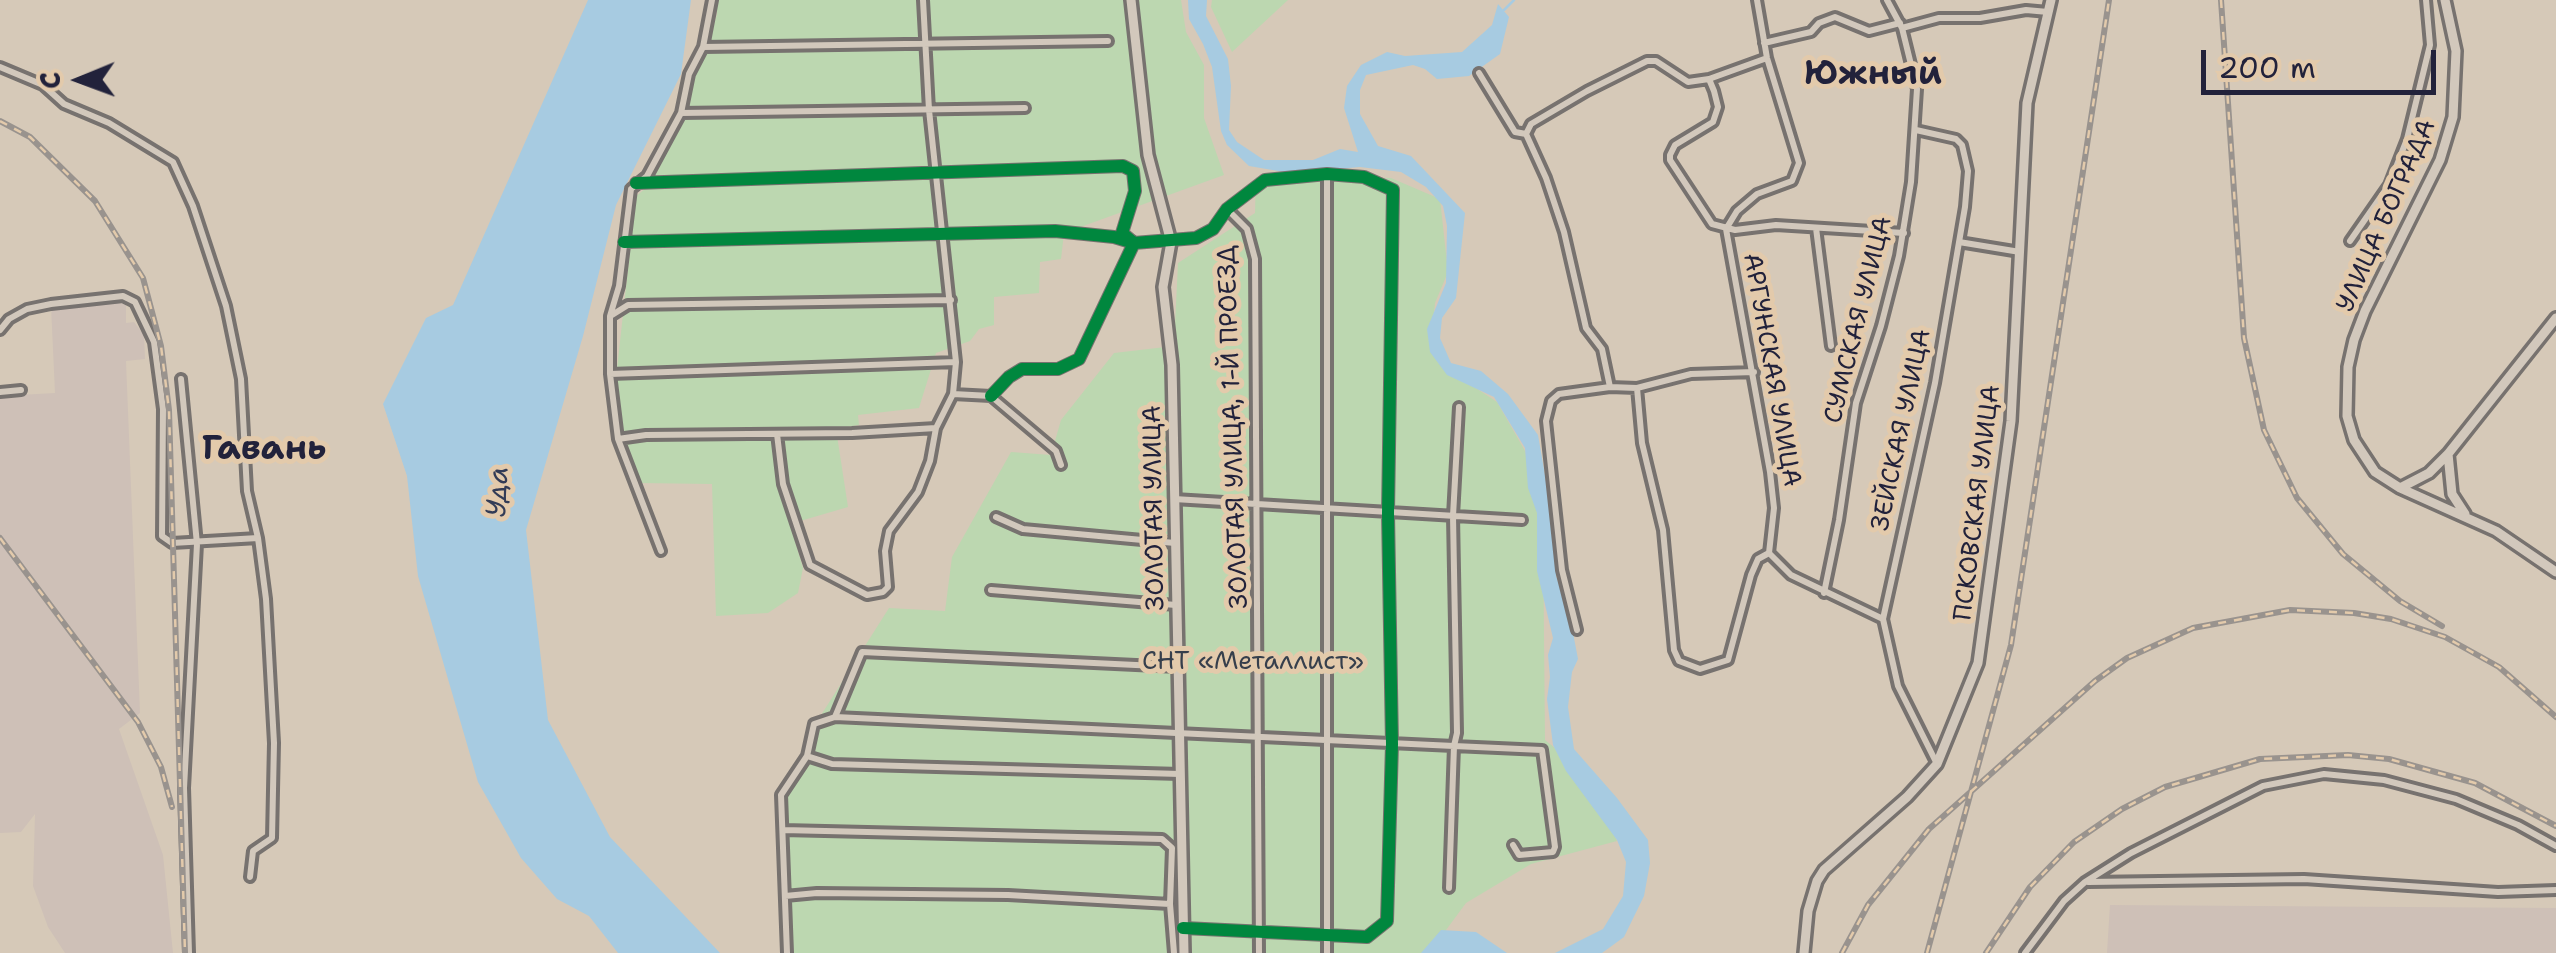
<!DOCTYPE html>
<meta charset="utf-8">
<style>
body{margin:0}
#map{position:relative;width:2556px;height:953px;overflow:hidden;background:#d6c9b8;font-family:"Shantell Sans",sans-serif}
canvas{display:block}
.north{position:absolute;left:30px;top:30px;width:100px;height:100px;-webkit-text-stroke:8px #e3caab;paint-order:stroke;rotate:269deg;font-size:28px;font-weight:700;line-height:40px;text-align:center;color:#22223b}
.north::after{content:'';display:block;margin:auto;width:35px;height:45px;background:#22223b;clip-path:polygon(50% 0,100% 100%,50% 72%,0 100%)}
.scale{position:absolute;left:2201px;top:50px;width:235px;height:45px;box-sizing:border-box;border:5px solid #22223b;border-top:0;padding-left:12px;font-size:30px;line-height:35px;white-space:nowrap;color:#22223b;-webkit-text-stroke:8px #e3caab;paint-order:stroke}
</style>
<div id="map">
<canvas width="2556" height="953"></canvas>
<div class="north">С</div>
<div class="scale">200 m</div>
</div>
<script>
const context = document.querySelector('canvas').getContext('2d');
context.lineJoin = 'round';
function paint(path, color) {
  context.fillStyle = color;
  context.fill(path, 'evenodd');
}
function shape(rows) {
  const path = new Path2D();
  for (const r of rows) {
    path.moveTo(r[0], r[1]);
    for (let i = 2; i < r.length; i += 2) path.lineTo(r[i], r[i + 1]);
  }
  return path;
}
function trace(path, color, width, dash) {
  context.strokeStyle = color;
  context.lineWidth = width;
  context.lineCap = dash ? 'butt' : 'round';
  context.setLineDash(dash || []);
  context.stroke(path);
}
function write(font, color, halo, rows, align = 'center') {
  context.font = font + ' "Shantell Sans",sans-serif';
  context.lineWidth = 10;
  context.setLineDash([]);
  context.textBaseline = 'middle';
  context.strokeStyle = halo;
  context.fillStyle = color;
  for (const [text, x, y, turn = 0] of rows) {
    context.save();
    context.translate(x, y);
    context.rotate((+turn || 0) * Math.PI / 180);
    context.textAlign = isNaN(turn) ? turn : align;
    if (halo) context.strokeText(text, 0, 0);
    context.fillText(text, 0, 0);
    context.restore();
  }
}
paint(shape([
 [126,302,126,323,134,322,144,335,145,359,126,361,140,713,119,729,163,855,173,953,65,953,48,927,33,886,35,814,21,832,0,833,0,396,55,393,51,306],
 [2110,905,2556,908,2556,953,2107,953]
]), '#cec0b7');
paint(shape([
 [717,0,1181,0,1186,32,1204,65,1204,118,1224,175,1064,233,1061,259,1040,262,1039,293,994,297,994,325,979,329,970,341,936,353,919,408,858,415,859,425,836,429,848,507,790,524,803,568,798,593,768,613,716,616,712,484,638,483,617,429,616,378,636,196,645,189,684,118,692,76,706,51,717,14],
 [1212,0,1288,0,1232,52,1211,7],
 [1256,177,1391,178,1440,199,1448,272,1435,303,1431,341,1462,379,1497,402,1525,451,1543,531,1545,740,1560,752,1600,803,1617,841,1531,864,1466,903,1429,953,788,953,781,807,816,723,889,608,945,611,952,557,1011,452,1051,455,1061,420,1114,353,1174,346,1178,263,1255,213]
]), '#bcd7b0');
paint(shape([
 [588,0,691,0,681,74,616,205,583,336,526,530,548,720,610,837,720,953,618,953,589,916,557,899,521,858,478,782,418,576,407,476,383,404,426,318,453,305],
 [1188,0,1207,0,1206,16,1228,59,1231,86,1229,130,1237,142,1264,160,1313,160,1340,149,1358,152,1344,108,1347,86,1361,65,1387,52,1405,56,1462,52,1492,25,1498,4,1509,17,1500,54,1469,76,1437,79,1425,69,1413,65,1366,75,1360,90,1360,114,1378,146,1411,156,1465,213,1456,298,1442,318,1440,338,1451,363,1481,371,1508,394,1538,435,1556,539,1556,576,1569,612,1578,659,1572,672,1568,707,1574,749,1617,798,1648,840,1650,863,1644,896,1624,937,1602,953,1555,953,1603,929,1623,896,1626,862,1617,840,1566,771,1553,745,1547,699,1550,677,1548,655,1553,638,1537,571,1537,513,1528,488,1525,448,1494,397,1447,375,1430,352,1427,329,1446,283,1447,226,1443,206,1426,187,1401,172,1360,167,1290,173,1249,166,1227,145,1221,131,1212,67,1203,44,1189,19],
 [1441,930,1476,932,1507,953,1421,953]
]), '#a7cbe1');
trace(shape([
 [1504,10,1514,0]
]), '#a7cbe1', 2.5);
const street = shape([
 [1757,0,1767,58,1799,163,1792,181,1757,194,1737,211,1726,229,1770,472,1774,508,1769,553],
 [1902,28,1939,18,1980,18,2026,10,2048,12],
 [1764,43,1811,32,1819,23,1835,17,1869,31,1900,23],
 [703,47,1108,41],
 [0,67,43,85,64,104,109,123,173,162,193,206,226,306,241,379,247,491,258,538,266,599,274,743,272,838,253,851,250,877],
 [1479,73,1515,132,1526,134,1546,178,1564,232,1586,328,1602,349,1610,387,1637,388,1691,374,1754,372],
 [1709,79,1767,58],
 [681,113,1025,108],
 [1916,130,1956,139,1962,145,1968,171,1965,207,1935,383,1883,619,1898,686,1936,762],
 [1526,134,1531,124,1587,91,1647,61,1656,61,1688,82,1709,79,1714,91,1718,107,1713,122,1675,145,1670,155,1670,160,1712,224,1735,230,1776,225,1904,233],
 [1227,209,1247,229,1255,259,1259,953],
 [1816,228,1831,346],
 [2350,241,2389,185,2407,139,2430,45,2426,0],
 [624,242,1055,231,1114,237,1134,243,1122,233,1135,191,1133,171,1123,166,636,183],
 [1959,242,2020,252],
 [612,315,628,305,951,300],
 [0,330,9,319,27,309,51,304,123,296,135,302,154,342,163,409,162,536,172,543,258,538],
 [610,374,956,362],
 [181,379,197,544,184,788,189,953],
 [1637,388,1642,443,1663,530,1674,650,1679,661,1700,669,1728,660,1751,575,1758,559,1769,553],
 [0,392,21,390],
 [953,394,991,396,1056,451,1061,465],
 [991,396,1009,377,1022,369,1058,369,1079,359,1134,243,1196,238,1213,229,1227,209,1265,180,1327,174,1364,177,1393,190,1388,513,1392,744,1387,921,1367,937,1184,928],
 [1459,407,1453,516,1457,733,1454,746,1542,750,1555,847,1553,852,1519,855,1513,845],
 [777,434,783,484,810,565,867,595,883,592,888,587,885,551,889,531,918,492,930,461,936,428,953,394,956,362,929,110,923,0],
 [618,439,646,435,852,433,936,428],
 [1174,499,1522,520],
 [996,517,1023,529,1175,543],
 [661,551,618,439,610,374,610,316,619,286,631,189,647,176,681,113,689,74,703,47,712,0],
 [1769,553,1791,575,1883,619],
 [991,590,1176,605],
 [1824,593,1839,520,1856,403,1881,326,1899,256,1911,182,1917,89,1902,28,1887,0],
 [1577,630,1562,570,1546,421,1551,401,1559,394,1610,387],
 [835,717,1454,746,1449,888],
 [807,756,832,764,1180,774],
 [783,830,1162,839,1172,848,1170,904],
 [2088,882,2304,879,2498,892,2556,890],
 [785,896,817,893,1008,895,1170,904,1174,953],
 [787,953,781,795,807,756,814,724,835,717,862,652,1178,667],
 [1327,953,1327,174],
 [2025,953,2064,901,2085,882,2131,853,2263,786,2324,774,2384,780,2456,799,2518,825,2556,846]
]);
const secondary = shape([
 [1131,0,1148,155,1171,242,1163,287,1172,365,1184,953],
 [2445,0,2456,51,2453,117,2440,160,2365,311,2354,340,2348,367,2347,416,2354,440,2375,472,2400,488,2496,531,2556,572],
 [2448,454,2452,494,2465,514],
 [2400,488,2429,473,2448,454,2556,318],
 [1804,953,1808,911,1817,881,1824,870,1907,797,1937,764,1978,663,2011,421,2027,103,2051,0]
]);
trace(street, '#77726f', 14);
trace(secondary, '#77726f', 16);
trace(street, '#d2c8bc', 6);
trace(secondary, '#d2c8bc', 9);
const rail = shape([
 [2221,0,2244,338,2264,430,2297,498,2343,554,2400,601,2442,626],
 [0,121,30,137,95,201,143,278,161,346,169,410,185,953],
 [0,538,138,722,161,767,172,807],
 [1842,953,1868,905,1929,829,2095,681,2127,658,2193,628,2290,610,2354,613,2391,619,2445,637,2499,667,2556,717],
 [1927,953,2011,645,2109,0],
 [1986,953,2030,887,2074,842,2122,809,2165,787,2260,759,2348,755,2389,759,2475,783,2556,826]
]);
trace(rail, '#99938e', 6);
trace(rail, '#e3caab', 2.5, [8]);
trace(shape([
 [624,242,1055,231,1114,237,1134,243,1122,233,1135,191,1133,171,1123,166,636,183],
 [991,396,1009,377,1022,369,1058,369,1079,359,1134,243,1196,238,1213,229,1227,209,1265,180,1327,174,1364,177,1393,190,1388,513,1392,744,1387,921,1367,937,1183,928]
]), '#00873e', 12);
write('25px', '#22223b', '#e3caab', [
 ["УЛИЦА БОГРАДА",2387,216,-66],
 ["СУМСКАЯ УЛИЦА",1859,320,-76],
 ["АРГУНСКАЯ УЛИЦА",1771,370,80],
 ["ЗОЛОТАЯ УЛИЦА, 1-Й ПРОЕЗД",1234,427,-92],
 ["ЗЕЙСКАЯ УЛИЦА",1902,430,-78],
 ["ПСКОВСКАЯ УЛИЦА",1978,503,-83],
 ["ЗОЛОТАЯ УЛИЦА",1155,508,-91]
]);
write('25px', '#363f4c', '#e3caab', [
 ["СНТ «Металлист»",1253,662]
]);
write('italic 28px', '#333c56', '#e3caab', [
 ["Уда",499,492,-87]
]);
write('bold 35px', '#22223b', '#e3caab', [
 ["Южный",1873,75],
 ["Гавань",264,450]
]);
</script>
